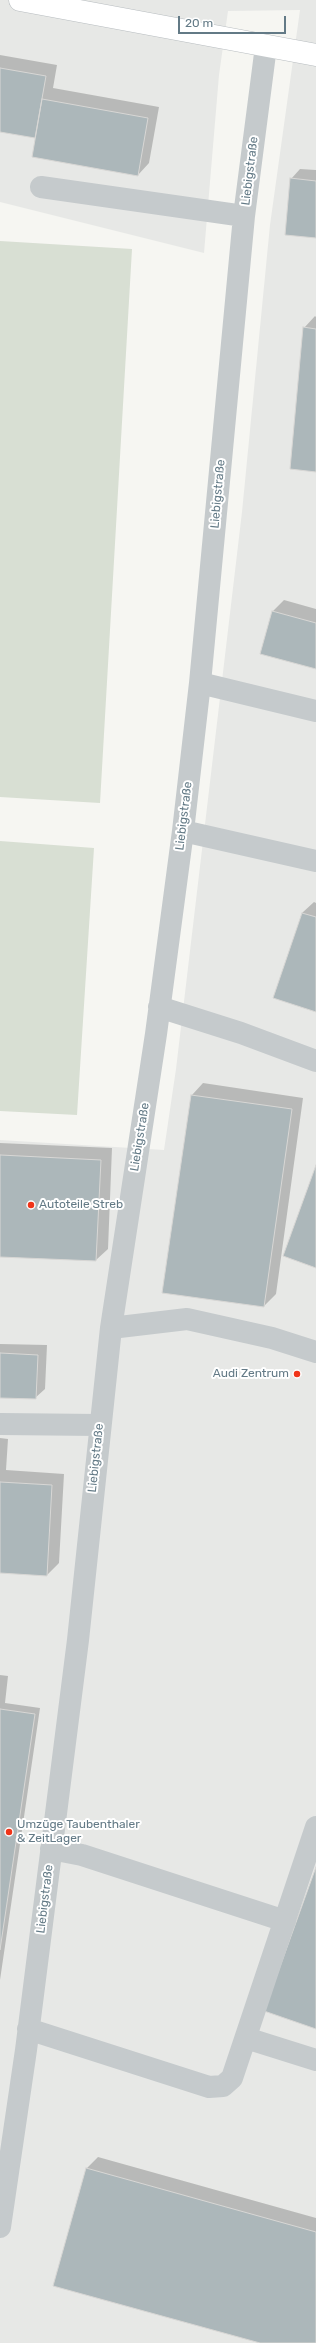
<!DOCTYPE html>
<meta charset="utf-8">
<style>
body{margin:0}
#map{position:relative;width:316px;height:2343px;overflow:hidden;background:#f6f6f2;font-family:Rubik,sans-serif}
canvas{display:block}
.scale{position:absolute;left:178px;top:16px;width:108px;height:18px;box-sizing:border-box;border:2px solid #637a86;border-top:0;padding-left:5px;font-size:12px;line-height:14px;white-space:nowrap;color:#637a86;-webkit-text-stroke:3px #fff;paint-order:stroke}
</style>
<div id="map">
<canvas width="316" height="2343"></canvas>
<div class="scale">20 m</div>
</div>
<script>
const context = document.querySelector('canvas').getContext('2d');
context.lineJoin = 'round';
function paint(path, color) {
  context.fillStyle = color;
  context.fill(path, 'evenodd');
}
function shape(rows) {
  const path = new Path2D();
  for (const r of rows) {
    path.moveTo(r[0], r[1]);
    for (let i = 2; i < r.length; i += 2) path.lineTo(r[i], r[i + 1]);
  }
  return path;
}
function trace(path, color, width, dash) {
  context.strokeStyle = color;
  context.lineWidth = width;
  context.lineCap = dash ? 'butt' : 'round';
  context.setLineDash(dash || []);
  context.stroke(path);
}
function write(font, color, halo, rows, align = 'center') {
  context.font = font + ' Rubik,sans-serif';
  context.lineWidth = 4;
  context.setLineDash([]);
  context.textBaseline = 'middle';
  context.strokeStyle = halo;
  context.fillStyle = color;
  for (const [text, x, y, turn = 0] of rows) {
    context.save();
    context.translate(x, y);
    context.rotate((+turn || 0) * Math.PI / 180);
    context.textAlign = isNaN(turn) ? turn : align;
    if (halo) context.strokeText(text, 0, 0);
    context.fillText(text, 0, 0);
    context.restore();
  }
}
paint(shape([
 [0,0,316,0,316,2343,0,2343,0,1140,164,1150,176,1069,242,512,270,225,300,10,228,11,219,75,204,253,0,202]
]), '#e7e8e6');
paint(shape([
 [0,241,132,249,100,803,0,797],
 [0,841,94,848,77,1115,0,1111]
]), '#d8dfd3');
paint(shape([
 [0,55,57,65,53,88,159,107,149,163,138,175,37,138,0,131],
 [300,169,316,170,316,237,291,179],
 [315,316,316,317,316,471,304,328],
 [284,600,316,609,316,668,261,653,273,611],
 [314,902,316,903,316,1011,275,997,302,913],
 [203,1083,303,1098,276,1294,264,1306,164,1292,192,1095],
 [0,1143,112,1148,108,1249,96,1260,0,1256],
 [0,1344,47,1345,45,1389,35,1398,0,1397],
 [0,1438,8,1439,6,1470,64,1474,59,1563,47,1575,0,1572],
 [0,1675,8,1676,5,1703,40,1708,0,1980],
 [98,2157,316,2218,316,2343,264,2343,86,2169]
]), '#0003');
const building = shape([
 [0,68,46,76,35,138,0,132,0,68],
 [42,99,148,118,138,176,32,157,42,99],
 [290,178,316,181,316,238,285,235,290,178],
 [303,327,316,329,316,472,290,469,303,327],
 [272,611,316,623,316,669,260,654,272,611],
 [302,913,316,917,316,1012,273,998,302,913],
 [191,1095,292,1109,264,1307,162,1293,191,1095],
 [0,1155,101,1160,96,1261,0,1257,0,1155],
 [316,1165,316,1268,283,1256,316,1165],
 [0,1353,38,1355,36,1399,0,1398,0,1353],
 [0,1482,52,1485,47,1576,0,1573,0,1482],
 [0,1709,35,1714,0,1950,0,1709],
 [316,1867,316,2029,264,2011,316,1867],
 [86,2168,316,2232,316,2343,260,2343,53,2286,86,2168]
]);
paint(building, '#acb7ba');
trace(building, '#d8d7d5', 1);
const major = shape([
 [20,0,316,55]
]);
trace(major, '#b8bdc0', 23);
trace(shape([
 [41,187,244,216],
 [200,683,316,711],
 [183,831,316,861],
 [159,1007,241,1033,316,1061],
 [111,1328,187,1319,272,1338,316,1352],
 [0,1424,99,1425],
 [51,1849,82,1855,285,1921],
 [28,2029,209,2087,223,2086,232,2078,316,1827],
 [246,2038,316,2060],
 [0,2227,26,2050,78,1640,111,1328,156,1034,183,831,200,683,244,216,266,46]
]), '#c5cacc', 22);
trace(major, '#fff', 22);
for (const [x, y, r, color] of [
 [31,1205,4,"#f03419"],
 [297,1374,4,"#f03419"],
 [9,1832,4,"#f03419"]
]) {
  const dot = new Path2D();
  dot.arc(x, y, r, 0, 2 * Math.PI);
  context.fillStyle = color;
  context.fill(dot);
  trace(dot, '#fff', 1.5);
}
write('12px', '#637a86', '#fff', [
 ["Liebigstraße",250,171,-83],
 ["Liebigstraße",218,494,-85],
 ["Liebigstraße",184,816,-83],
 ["Liebigstraße",140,1137,-81],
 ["Liebigstraße",96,1458,-84],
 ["Liebigstraße",45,1899,-83]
]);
write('12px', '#637a86', '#fff', [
 ["Autoteile Streb",39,1205],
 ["Audi Zentrum",289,1374,"right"],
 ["Umzüge Taubenthaler",17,1825],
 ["& ZeitLager",17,1839]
], 'left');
</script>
